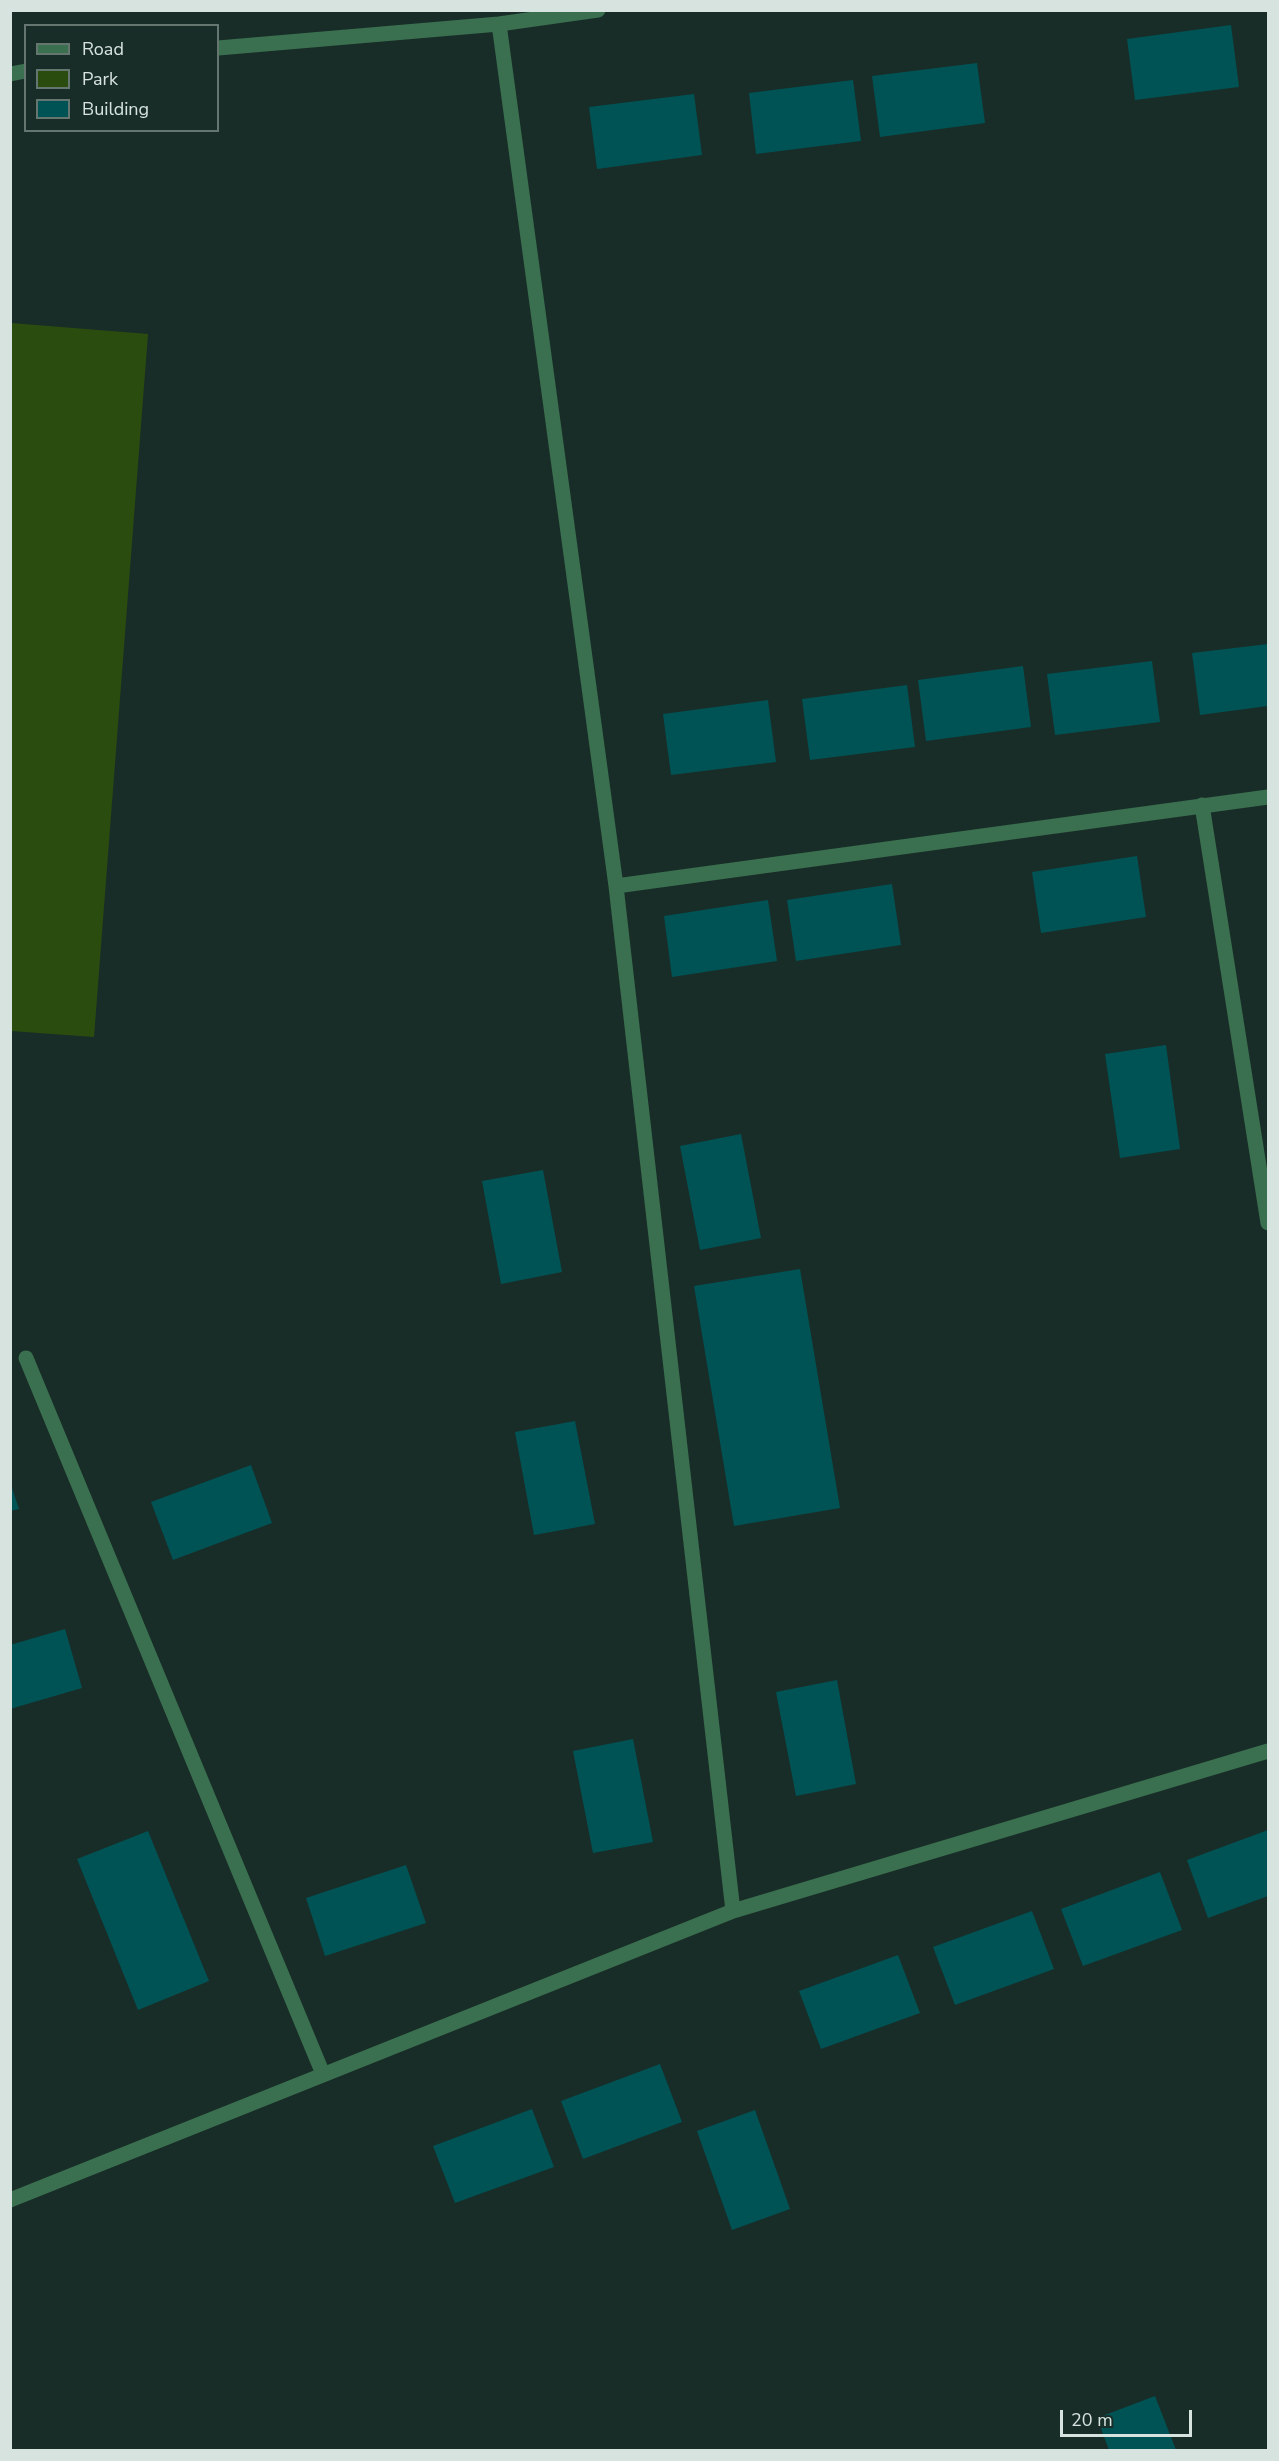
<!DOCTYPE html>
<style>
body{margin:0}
#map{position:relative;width:1279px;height:2461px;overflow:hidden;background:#192d28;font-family:"Nunito Sans",sans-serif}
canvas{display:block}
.frame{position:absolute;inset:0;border:12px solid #d6e3df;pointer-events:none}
.legend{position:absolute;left:24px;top:24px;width:195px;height:108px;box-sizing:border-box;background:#192d28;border:2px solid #657671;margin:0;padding:8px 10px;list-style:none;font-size:18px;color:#d6e3df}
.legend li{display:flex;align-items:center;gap:12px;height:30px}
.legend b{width:30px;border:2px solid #657671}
.scale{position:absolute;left:1060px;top:2410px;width:132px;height:27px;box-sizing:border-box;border:3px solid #d6e3df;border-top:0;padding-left:8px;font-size:18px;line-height:21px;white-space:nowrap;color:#d6e3df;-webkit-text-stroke:4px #192d28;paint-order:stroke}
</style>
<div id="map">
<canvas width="1279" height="2461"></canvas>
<div class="frame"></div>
<ul class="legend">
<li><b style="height:8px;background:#3a704f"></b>Road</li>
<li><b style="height:16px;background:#2b4c0f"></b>Park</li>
<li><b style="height:16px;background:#005355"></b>Building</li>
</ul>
<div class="scale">20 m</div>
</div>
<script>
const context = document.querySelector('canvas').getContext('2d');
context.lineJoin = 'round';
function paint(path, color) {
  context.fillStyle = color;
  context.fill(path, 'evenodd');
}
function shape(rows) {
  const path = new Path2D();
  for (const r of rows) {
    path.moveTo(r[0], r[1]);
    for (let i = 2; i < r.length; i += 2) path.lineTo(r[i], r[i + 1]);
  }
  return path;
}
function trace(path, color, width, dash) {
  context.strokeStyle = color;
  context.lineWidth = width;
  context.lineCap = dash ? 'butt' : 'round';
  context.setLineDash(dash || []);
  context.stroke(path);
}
paint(shape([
 [11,323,148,334,94,1037,11,1031]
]), '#2b4c0f');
paint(shape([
 [1231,25,1239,87,1135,100,1127,39],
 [977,63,985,123,880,137,872,76],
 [853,80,861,141,756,154,749,93],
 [694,94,702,155,597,169,589,107],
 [1268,644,1268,706,1200,715,1192,653],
 [1152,661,1160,722,1055,735,1047,674],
 [1023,666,1031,727,926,741,918,680],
 [907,685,915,747,810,760,802,699],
 [768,700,776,762,671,775,663,714],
 [1137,856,1146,917,1041,933,1032,872],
 [892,884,901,945,796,961,787,900],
 [768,900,777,961,672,977,664,916],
 [1166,1045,1180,1149,1120,1158,1105,1054],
 [741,1134,761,1238,700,1250,680,1146],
 [543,1170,562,1272,501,1284,482,1181],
 [800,1269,840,1508,734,1526,694,1286],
 [575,1421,595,1524,534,1535,515,1432],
 [251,1465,272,1523,173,1560,151,1502],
 [10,1482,19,1509,10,1511],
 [65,1629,82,1688,10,1709,10,1645],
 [837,1680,856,1784,796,1796,776,1692],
 [633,1739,653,1842,593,1853,573,1751],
 [1268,1830,1268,1896,1208,1918,1187,1860],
 [148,1831,209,1981,138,2010,77,1859],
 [406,1865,426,1923,325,1956,306,1898],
 [1160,1872,1182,1930,1083,1966,1061,1909],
 [1032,1911,1054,1969,955,2005,933,1947],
 [898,1955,920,2013,821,2049,799,1991],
 [660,2064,682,2122,583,2159,561,2101],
 [532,2109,554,2167,455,2203,433,2146],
 [755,2110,790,2209,732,2230,697,2131],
 [1155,2396,1176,2450,1109,2450,1097,2418]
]), '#005355');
trace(shape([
 [499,24,616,886,733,1911],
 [218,48,499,24,598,10],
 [10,74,26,71],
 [1202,805,1268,1223],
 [616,886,1268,797],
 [26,1358,323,2074],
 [10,2200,733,1911,1268,1751]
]), '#3a704f', 15);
</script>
